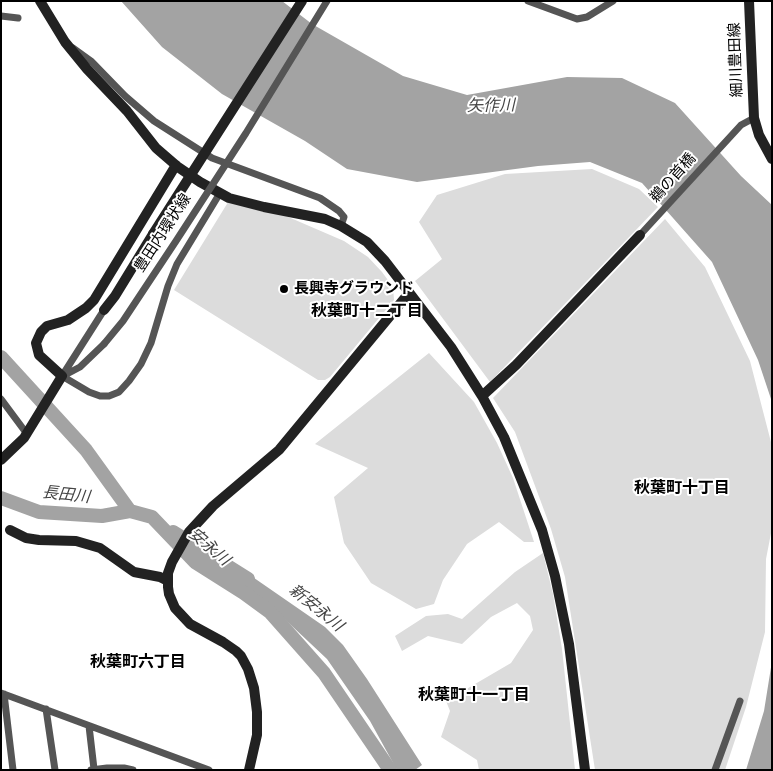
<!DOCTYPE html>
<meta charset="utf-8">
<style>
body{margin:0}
#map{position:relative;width:773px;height:771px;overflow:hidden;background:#fff;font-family:"IBM Plex Sans",sans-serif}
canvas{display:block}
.frame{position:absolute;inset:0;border:2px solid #000;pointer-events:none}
</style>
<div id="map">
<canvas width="773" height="771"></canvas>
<div class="frame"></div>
</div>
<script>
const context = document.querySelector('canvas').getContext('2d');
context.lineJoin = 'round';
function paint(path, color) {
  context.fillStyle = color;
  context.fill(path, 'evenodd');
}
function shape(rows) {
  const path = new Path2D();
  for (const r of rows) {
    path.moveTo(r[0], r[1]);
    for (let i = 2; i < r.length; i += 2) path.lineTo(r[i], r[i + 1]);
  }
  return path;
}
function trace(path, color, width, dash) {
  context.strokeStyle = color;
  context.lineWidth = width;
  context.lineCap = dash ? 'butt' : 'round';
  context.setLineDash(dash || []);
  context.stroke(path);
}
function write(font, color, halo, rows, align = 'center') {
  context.font = font + ' "IBM Plex Sans","Noto Sans JP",sans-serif';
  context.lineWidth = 4;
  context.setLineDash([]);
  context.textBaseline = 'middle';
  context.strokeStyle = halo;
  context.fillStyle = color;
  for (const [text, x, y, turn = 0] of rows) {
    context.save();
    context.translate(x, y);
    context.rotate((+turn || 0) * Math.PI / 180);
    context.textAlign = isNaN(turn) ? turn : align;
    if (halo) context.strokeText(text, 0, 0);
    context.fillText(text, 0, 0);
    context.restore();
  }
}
paint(shape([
 [592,169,639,189,658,207,490,382,415,281,442,259,419,222,437,195,505,174],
 [230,199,286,216,344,241,368,257,382,272,393,287,394,300,330,377,325,380,318,380,174,290],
 [665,219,705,267,750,361,772,446,772,528,766,559,765,632,746,707,725,770,595,770,565,577,551,529,515,432,493,398],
 [429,353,474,402,497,443,513,478,534,542,524,542,499,522,467,544,443,580,434,604,416,609,371,583,344,543,334,497,368,468,315,444],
 [543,553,553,594,562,649,575,770,479,770,477,760,441,737,450,711,446,701,511,663,533,630,530,616,517,603,491,617,462,644,428,636,402,651,395,636,426,616,448,614,462,619,515,572]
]), '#dcdcdc');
paint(shape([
 [121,1,282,1,312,24,403,76,467,95,567,77,622,78,675,103,741,176,772,205,772,402,758,360,712,262,642,183,590,162,538,166,417,182,347,169,305,141,222,94,162,47],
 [231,562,325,627,343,645,367,679,422,765,415,770,397,770,370,721,327,659,277,612,237,583],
 [772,661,772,770,746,770,764,711]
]), '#a3a3a3');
trace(shape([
 [1,357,86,450,130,511,152,517,195,562,244,593,270,612,324,673,390,770],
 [1,498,39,512,102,516,130,511],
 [173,532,248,579]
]), '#a3a3a3', 14);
trace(shape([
 [528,1,577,19,587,17,613,1],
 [1,16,18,18],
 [73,48,91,61,125,96,154,121,212,158,320,198,339,211,344,217,341,226],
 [640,235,741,125,754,118],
 [62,376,89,392,100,396,109,396,119,392,129,381,141,364,151,343,168,286,177,264,220,193],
 [62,376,104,310],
 [63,376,80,367,104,344],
 [1,399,27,434],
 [1,693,209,770],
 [4,694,13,770],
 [46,709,55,770],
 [89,726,94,769],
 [91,770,107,768,124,768,133,770],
 [715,770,740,701]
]), '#555', 7);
trace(shape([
 [40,1,65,42,87,69,127,111,156,148,178,167,200,182,229,198,264,207,325,219,341,226,367,242,385,261,451,347,482,396,504,437,542,530,555,576,569,644,585,770],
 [749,1,754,118,759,135,772,159],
 [104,310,115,296,153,234],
 [482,396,516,365,640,235],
 [1,460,24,438,62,376,39,355,36,343,41,332,47,326,68,320,86,308,94,300,176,165],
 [10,530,26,538,39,540,76,541,100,548,134,572,160,577,168,581],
 [249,770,257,735,257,712,254,688,248,669,241,656,236,651,223,642,190,624,175,608,169,594,168,587,168,573,172,562,189,532,213,506,279,450,409,293]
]), '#222', 10);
trace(shape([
 [104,344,123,321,176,241,246,133,327,1]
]), '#555', 7);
trace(shape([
 [153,234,302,1]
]), '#222', 10);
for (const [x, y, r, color] of [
 [284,289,5,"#000"]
]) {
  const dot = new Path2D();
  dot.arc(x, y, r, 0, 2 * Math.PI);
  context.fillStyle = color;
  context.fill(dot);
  trace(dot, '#fff', 2);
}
write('15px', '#000', '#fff', [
 ["細川豊田線",736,60,-92],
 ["鵜の首橋",673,178,-48],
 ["豊田内環状線",163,233,-57]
]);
write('bold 15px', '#000', '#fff', [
 ["長興寺グラウンド",294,289]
], 'left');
write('italic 16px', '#444', '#fff', [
 ["矢作川",491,106,-1],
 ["長田川",66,495,6],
 ["安永川",209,547,40],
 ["新安永川",316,608,39]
]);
write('bold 16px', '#000', '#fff', [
 ["秋葉町十二丁目",367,311],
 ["秋葉町十丁目",682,488],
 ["秋葉町六丁目",138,662],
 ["秋葉町十一丁目",474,695]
]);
</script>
